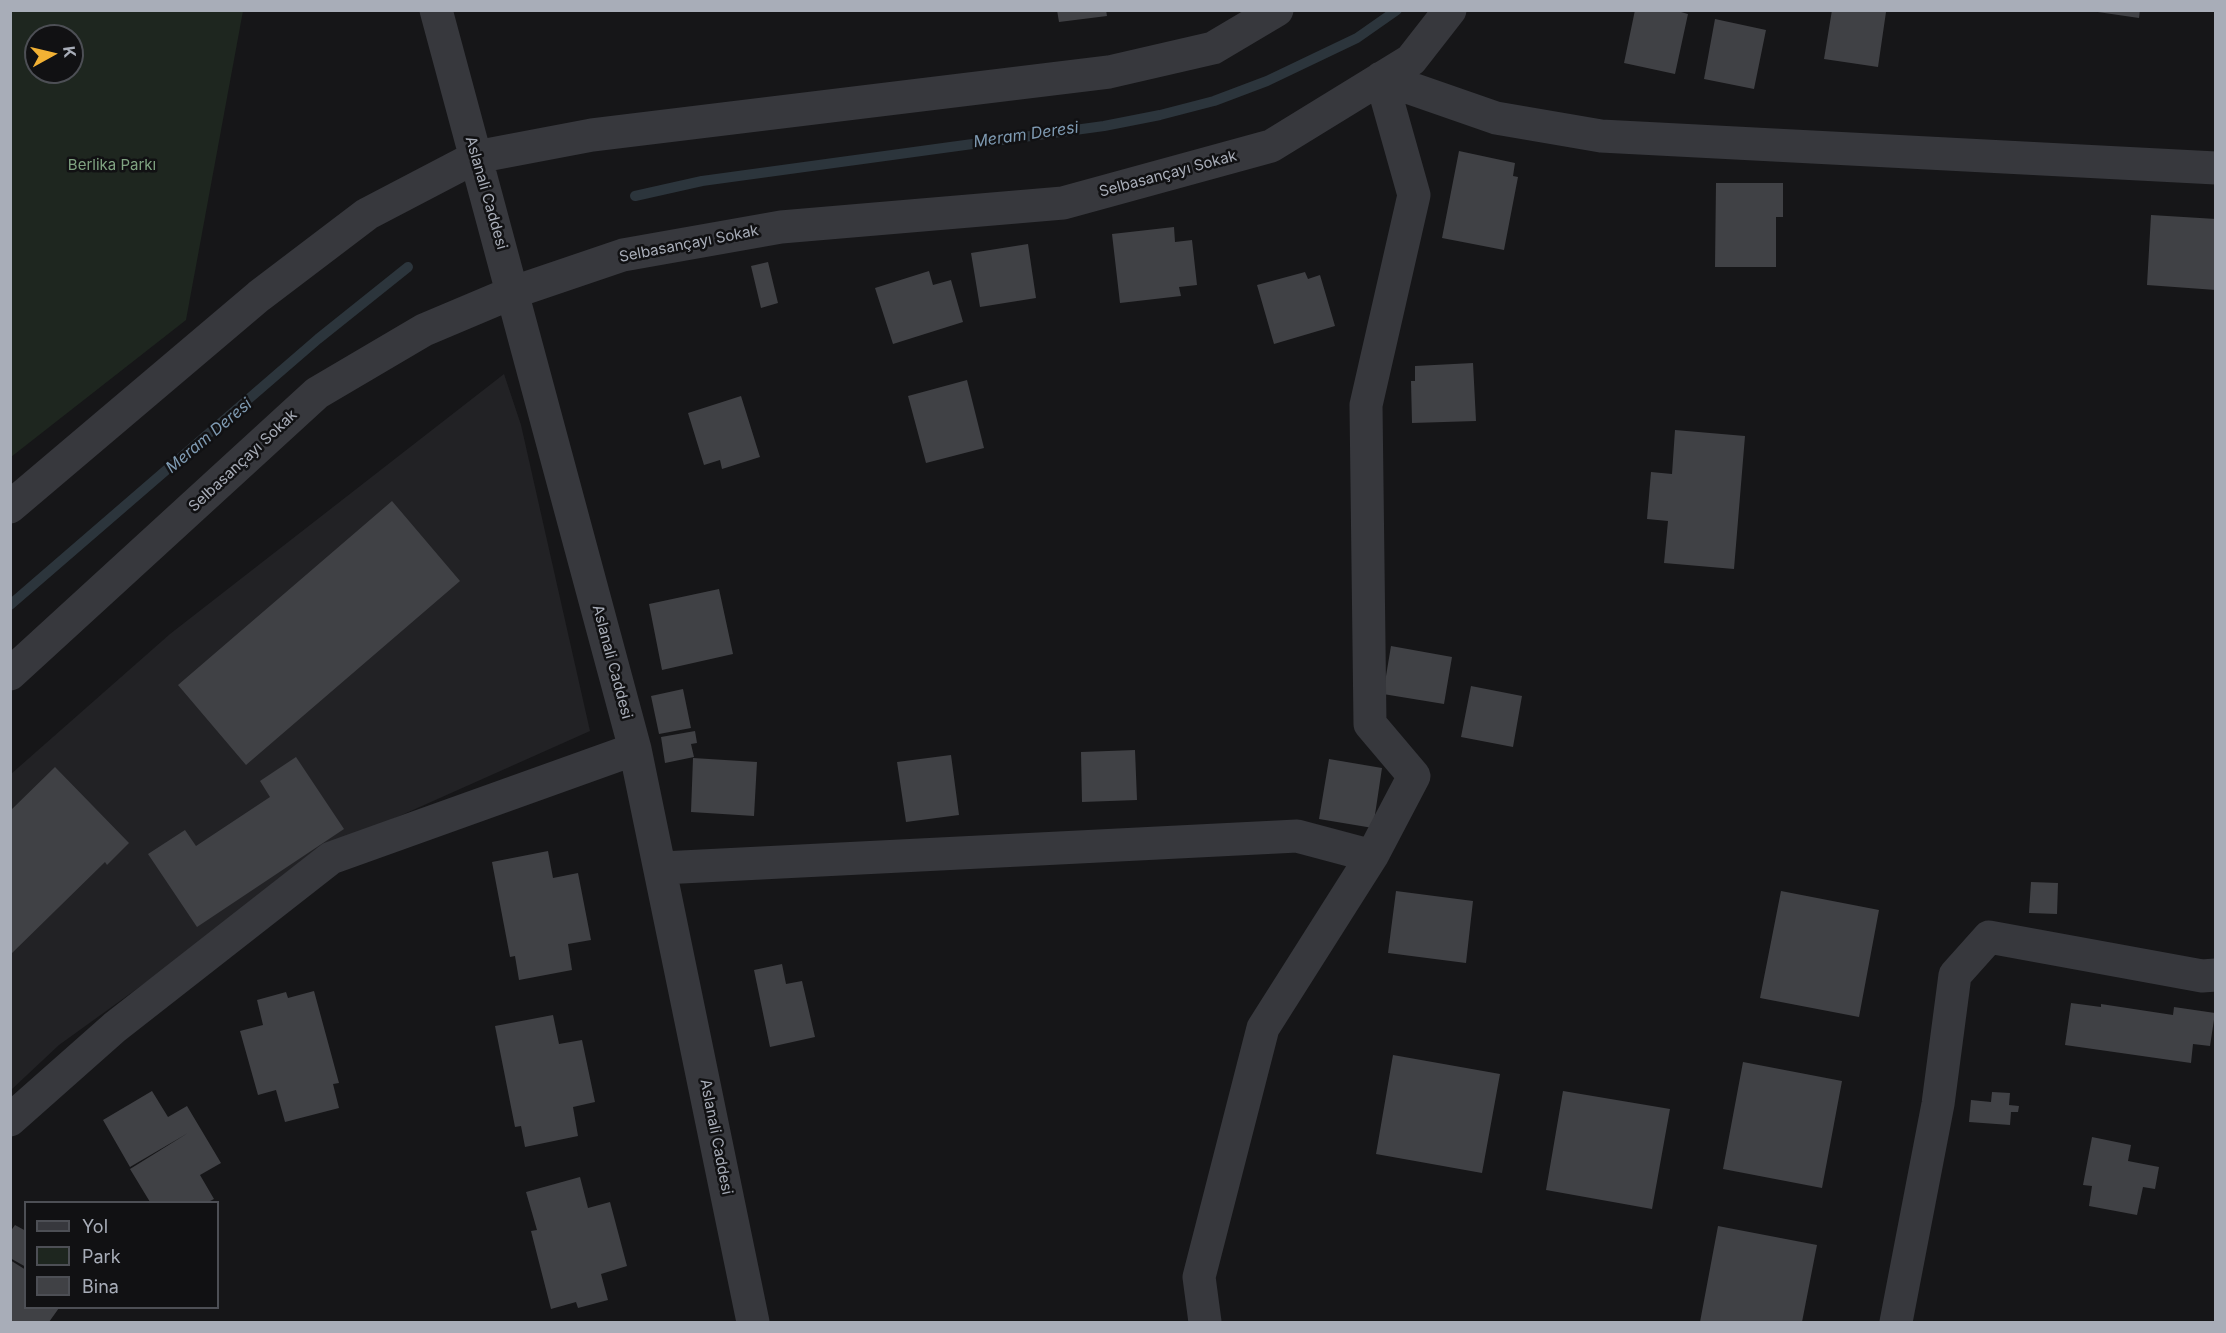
<!DOCTYPE html>
<meta charset="utf-8">
<style>
body{margin:0}
#map{position:relative;width:2226px;height:1333px;overflow:hidden;background:#161618;font-family:Inter,sans-serif}
canvas{display:block}
.frame{position:absolute;inset:0;border:12px solid #a8adb8;pointer-events:none}
.legend{position:absolute;left:24px;top:1201px;width:195px;height:108px;box-sizing:border-box;background:#111113;border:2px solid #4d4f55;margin:0;padding:8px 10px;list-style:none;font-size:18px;color:#a8adb8}
.legend li{display:flex;align-items:center;gap:12px;height:30px}
.legend b{width:30px;border:2px solid #4d4f55}
.north{position:absolute;left:24px;top:24px;width:60px;height:60px;box-sizing:border-box;background:#111113;border:2px solid #4d4f55;border-radius:50%;rotate:82deg;font-size:16px;font-weight:700;line-height:24px;text-align:center;color:#a8adb8}
.north::after{content:'';display:block;margin:auto;width:21px;height:27px;background:#f2b134;clip-path:polygon(50% 0,100% 100%,50% 72%,0 100%)}
</style>
<div id="map">
<canvas width="2226" height="1333"></canvas>
<div class="frame"></div>
<ul class="legend">
<li><b style="height:8px;background:#37383d"></b>Yol</li>
<li><b style="height:16px;background:#1e261f"></b>Park</li>
<li><b style="height:16px;background:#404145"></b>Bina</li>
</ul>
<div class="north">K</div>
</div>
<script>
const context = document.querySelector('canvas').getContext('2d');
context.lineJoin = 'round';
function paint(path, color) {
  context.fillStyle = color;
  context.fill(path, 'evenodd');
}
function shape(rows) {
  const path = new Path2D();
  for (const r of rows) {
    path.moveTo(r[0], r[1]);
    for (let i = 2; i < r.length; i += 2) path.lineTo(r[i], r[i + 1]);
  }
  return path;
}
function trace(path, color, width, dash) {
  context.strokeStyle = color;
  context.lineWidth = width;
  context.lineCap = dash ? 'butt' : 'round';
  context.setLineDash(dash || []);
  context.stroke(path);
}
function write(font, color, halo, rows, align = 'center') {
  context.font = font + ' Inter,sans-serif';
  context.lineWidth = 5;
  context.setLineDash([]);
  context.textBaseline = 'middle';
  context.strokeStyle = halo;
  context.fillStyle = color;
  for (const [text, x, y, turn = 0] of rows) {
    context.save();
    context.translate(x, y);
    context.rotate((+turn || 0) * Math.PI / 180);
    context.textAlign = isNaN(turn) ? turn : align;
    if (halo) context.strokeText(text, 0, 0);
    context.fillText(text, 0, 0);
    context.restore();
  }
}
paint(shape([
 [504,374,521,425,590,731,339,843,59,1045,11,1090,11,774,170,634]
]), '#222225');
paint(shape([
 [11,10,243,11,186,320,11,457],
 [36,36,72,36,72,72,36,72]
]), '#1e261f');
trace(shape([
 [635,196,702,181,1104,126,1160,115,1214,101,1267,81,1357,38,1397,10],
 [10,605,318,339,408,267]
]), '#2c353c', 10);
paint(shape([
 [1057,10,1106,10,1107,16,1059,22],
 [1635,10,1674,10,1688,14,1675,74,1624,63],
 [1832,10,1886,12,1878,67,1824,59],
 [2084,10,2140,10,2139,18],
 [1715,19,1766,30,1754,89,1704,79],
 [1459,151,1515,163,1513,176,1518,177,1504,250,1442,238],
 [1716,183,1783,183,1783,217,1776,217,1776,267,1715,267],
 [2151,215,2216,219,2216,290,2147,285],
 [1174,227,1175,242,1192,240,1197,285,1179,287,1181,296,1120,303,1112,234],
 [1028,244,1036,298,980,307,971,253],
 [768,262,778,303,761,308,751,266],
 [929,271,933,285,951,280,963,322,893,344,875,288],
 [1305,272,1308,279,1320,275,1335,326,1274,344,1257,285],
 [1473,363,1476,421,1412,423,1411,381,1415,381,1415,366],
 [967,380,984,448,926,463,908,396],
 [741,396,760,457,722,469,720,460,704,465,688,413],
 [1675,430,1745,436,1734,569,1664,563,1668,521,1647,519,1651,472,1672,474],
 [392,501,460,581,246,765,178,685],
 [719,589,733,654,662,670,649,604],
 [1391,646,1452,657,1444,704,1383,694],
 [1471,686,1522,696,1513,747,1461,737],
 [683,689,691,728,659,734,651,696],
 [695,731,697,743,691,744,694,757,665,763,661,737],
 [1135,750,1137,800,1082,802,1081,752],
 [951,755,959,815,906,822,897,762],
 [296,757,344,829,197,927,148,854,185,830,196,846,270,797,260,781],
 [693,758,757,762,754,816,691,812],
 [1329,759,1382,768,1373,828,1319,819],
 [55,767,129,843,107,865,105,862,10,955,10,811],
 [548,851,553,878,578,873,591,940,568,944,572,970,519,980,515,956,510,957,492,862],
 [2031,882,2058,883,2057,914,2029,913],
 [1396,891,1473,901,1466,963,1388,953],
 [1781,891,1879,910,1859,1017,1760,998],
 [782,964,786,984,802,981,815,1037,770,1047,754,970],
 [314,991,339,1083,333,1084,339,1108,285,1122,276,1090,258,1095,240,1031,263,1025,257,1000,286,992,288,998],
 [2071,1003,2101,1007,2101,1004,2173,1015,2174,1007,2215,1013,2210,1046,2193,1044,2191,1063,2065,1045],
 [553,1015,559,1044,582,1040,595,1102,573,1107,578,1136,525,1147,521,1126,515,1127,495,1026],
 [1393,1055,1500,1074,1482,1173,1376,1154],
 [1743,1062,1842,1081,1822,1188,1723,1169],
 [152,1091,168,1117,187,1106,221,1163,200,1175,214,1199,208,1202,150,1202,130,1169,188,1133,130,1167,103,1120],
 [1563,1091,1670,1109,1652,1209,1546,1190],
 [1992,1092,2010,1093,2009,1105,2019,1106,2018,1112,2011,1112,2010,1125,1969,1122,1971,1100,1991,1102],
 [2092,1137,2131,1145,2128,1161,2159,1167,2155,1189,2143,1187,2137,1215,2089,1206,2092,1186,2083,1185],
 [580,1177,588,1208,610,1202,627,1266,601,1274,608,1300,578,1308,576,1302,551,1309,531,1231,537,1230,526,1192],
 [15,1225,26,1231,26,1267,10,1258,10,1232],
 [1718,1226,1817,1245,1802,1322,1700,1322],
 [10,1260,26,1270,26,1308,59,1308,49,1322,10,1322]
]), '#404145');
trace(shape([
 [436,10,635,749,753,1322],
 [10,507,259,296,367,214,476,157,592,135,1109,72,1213,48,1277,10],
 [10,674,317,393,424,330,514,292,623,255,781,227,1063,203,1271,146,1411,60,1450,10],
 [662,868,1297,836,1372,856],
 [10,1120,115,1027,331,858,635,749],
 [1205,1322,1199,1277,1263,1028,1372,856,1414,776,1370,724,1366,405,1414,195,1381,78,1496,118,1601,136,2216,168],
 [1896,1322,1938,1104,1955,975,1989,937,2202,976,2216,975]
]), '#37383d', 33);
write('15px', '#7fa381', '#111113', [
 ["Berlika Parkı",112,165]
]);
write('15px', '#a8adb8', '#111113', [
 ["Selbasançayı Sokak",1168,174,-15],
 ["Aslanali Caddesi",486,193,74],
 ["Selbasançayı Sokak",689,244,-11],
 ["Selbasançayı Sokak",243,461,-43],
 ["Aslanali Caddesi",612,662,75],
 ["Aslanali Caddesi",716,1137,79]
]);
write('italic 16px', '#7f9bb3', '#111113', [
 ["Meram Deresi",1026,135,-8],
 ["Meram Deresi",209,436,-40]
]);
</script>
